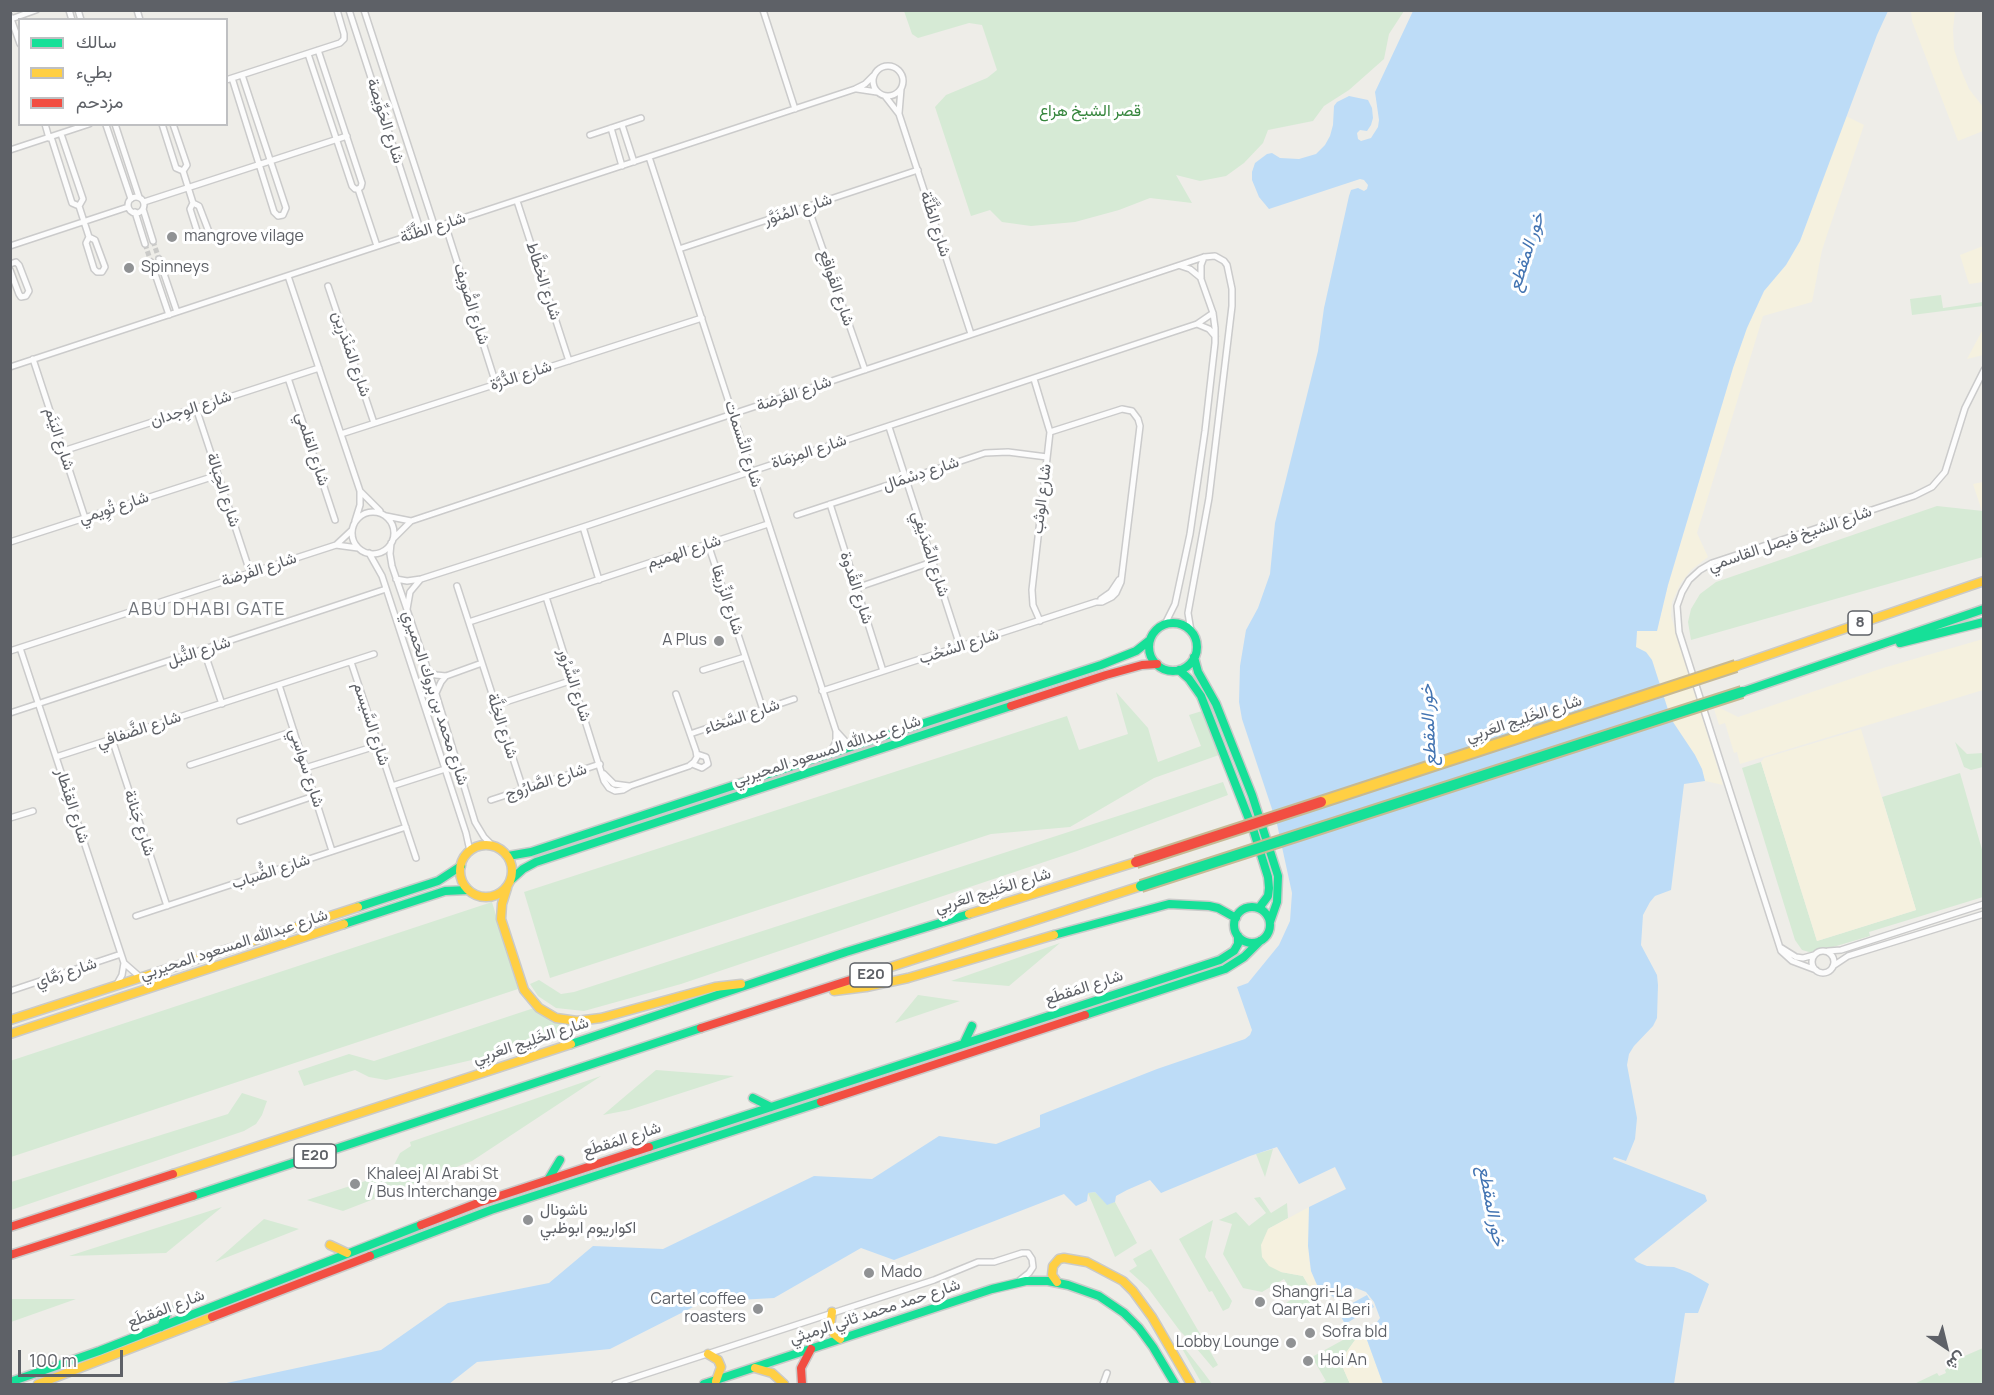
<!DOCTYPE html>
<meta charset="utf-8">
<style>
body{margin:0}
#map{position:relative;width:1994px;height:1395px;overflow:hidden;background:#eeede8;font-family:Manrope,Vazirmatn,sans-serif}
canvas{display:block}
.frame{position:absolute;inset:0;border:12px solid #5e6167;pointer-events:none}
.legend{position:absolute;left:18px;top:18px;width:210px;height:108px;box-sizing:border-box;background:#fff;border:2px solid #bfc0c2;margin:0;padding:8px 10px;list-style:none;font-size:18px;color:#5e6167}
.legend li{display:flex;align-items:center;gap:12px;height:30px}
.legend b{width:30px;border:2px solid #bfc0c2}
.north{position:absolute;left:1916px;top:1317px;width:60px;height:60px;-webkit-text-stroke:4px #fff;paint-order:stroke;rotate:145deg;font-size:16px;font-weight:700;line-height:24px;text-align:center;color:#5e6167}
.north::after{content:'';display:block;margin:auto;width:21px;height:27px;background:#5e6167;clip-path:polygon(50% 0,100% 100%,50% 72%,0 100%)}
.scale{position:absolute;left:18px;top:1350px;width:105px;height:27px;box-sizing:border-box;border:3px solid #5e6167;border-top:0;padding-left:8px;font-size:18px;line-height:21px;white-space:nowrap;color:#5e6167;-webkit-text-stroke:4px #fff;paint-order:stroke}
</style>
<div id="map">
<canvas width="1994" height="1395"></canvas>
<div class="frame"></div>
<ul class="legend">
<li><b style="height:8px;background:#16e098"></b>سالك</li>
<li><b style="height:8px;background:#ffcf43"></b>بطيء</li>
<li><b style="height:8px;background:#f24e42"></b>مزدحم</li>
</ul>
<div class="north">ش</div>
<div class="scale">100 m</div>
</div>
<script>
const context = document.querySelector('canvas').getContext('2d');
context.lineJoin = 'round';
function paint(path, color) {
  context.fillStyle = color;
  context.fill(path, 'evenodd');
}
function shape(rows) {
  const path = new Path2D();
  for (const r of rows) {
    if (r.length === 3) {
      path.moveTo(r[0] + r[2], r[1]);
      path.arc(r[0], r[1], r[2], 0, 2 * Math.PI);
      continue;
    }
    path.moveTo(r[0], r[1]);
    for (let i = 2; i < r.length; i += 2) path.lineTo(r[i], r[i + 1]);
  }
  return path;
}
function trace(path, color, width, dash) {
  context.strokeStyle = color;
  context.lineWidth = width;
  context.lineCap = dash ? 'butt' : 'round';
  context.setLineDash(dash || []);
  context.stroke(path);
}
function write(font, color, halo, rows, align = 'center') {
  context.font = font + ' Manrope,Vazirmatn,sans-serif';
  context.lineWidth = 6;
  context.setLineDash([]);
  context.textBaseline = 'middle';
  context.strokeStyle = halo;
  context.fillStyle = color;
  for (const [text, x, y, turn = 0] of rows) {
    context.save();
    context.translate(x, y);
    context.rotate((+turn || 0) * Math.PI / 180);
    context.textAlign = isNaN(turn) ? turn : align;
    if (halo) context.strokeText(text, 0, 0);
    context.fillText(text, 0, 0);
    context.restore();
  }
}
paint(shape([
 [904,11,904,10,1404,11,1389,34,1384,59,1349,90,1324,106,1313,121,1268,130,1263,143,1244,163,1226,176,1200,181,1176,175,1192,203,1150,198,1119,210,1075,222,1031,226,1002,222,990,210,971,216,935,107,946,95,987,78,997,70,982,25,969,23,918,38,912,34],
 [1941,295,1943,308,1983,302,1983,306,1912,315,1910,299],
 [1937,506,1983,511,1983,557,1691,640,1688,622,1691,609,1700,594,1716,582],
 [1116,692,1148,728,1158,762,1201,746,1189,715,1202,711,1219,755,1154,778,1070,827,991,834,550,978,524,892,1067,716,1079,750,1128,734],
 [1955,742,1967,754,1983,753,1983,767,1971,770,1964,767],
 [1761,762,1817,941,1916,910,1882,797,1960,773,1983,853,1983,897,1869,932,1870,936,1813,953,1802,950,1795,940,1742,768],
 [1223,782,1228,795,1077,851,681,984,584,1011,556,1008,538,996,530,984,539,980,561,994,574,992],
 [492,902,518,989,11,1157,10,1061],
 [1060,943,1009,986,951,981],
 [918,995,960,1001,895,1023],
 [534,1008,586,1023,489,1056,386,1080,369,1077,355,1070,304,1086,298,1071,349,1054,374,1061],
 [656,1070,734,1076,629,1110,603,1115],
 [601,1076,472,1161,343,1211,307,1200,390,1173,400,1153,411,1146,410,1142],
 [242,1093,267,1101,262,1115,256,1124,244,1131,11,1210,11,1182,228,1114],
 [1273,1149,1265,1177,1256,1154],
 [1095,1192,1107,1204,1115,1202,1137,1243,1115,1257,1088,1193],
 [1260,1197,1271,1213,1287,1203,1288,1218,1268,1229,1281,1272,1303,1276,1318,1302,1294,1315,1286,1303,1295,1297,1284,1279,1262,1292,1243,1288,1223,1254,1232,1224,1219,1220,1236,1212,1249,1226,1266,1213,1254,1198],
 [222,1207,166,1253,69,1256],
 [264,1219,299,1229,215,1262],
 [1213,1220,1205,1257,1232,1301,1229,1308,1223,1311,1212,1291,1209,1292,1179,1239],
 [1151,1249,1218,1365,1213,1368,1191,1342,1180,1331,1148,1288,1129,1271,1137,1266,1133,1259],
 [10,1299,76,1299,11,1322],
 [1363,1329,1340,1361,1350,1384,1320,1384,1326,1381,1312,1357],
 [1175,1336,1204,1373,1212,1384,1202,1384],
 [1983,1348,1983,1384,1914,1384,1937,1373,1939,1376,1946,1373,1945,1370,1948,1368,1946,1364]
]), '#d6ead5');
paint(shape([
 [1911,11,1955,11,1953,30,1954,49,1961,70,1969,89,1983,107,1983,131,1958,141,1912,21],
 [1846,116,1864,125,1822,250,1812,302,1763,316,1697,533,1708,557,1691,570,1681,583,1672,602,1671,616,1723,785,1705,781,1702,769,1695,755,1671,719,1652,660,1636,648,1637,631,1657,631,1668,585,1733,368,1747,328,1764,291,1786,265,1800,241],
 [1983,246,1983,282,1969,284,1960,255],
 [1983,329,1983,355,1967,359],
 [1983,482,1983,511,1982,511,1973,484],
 [1983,639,1983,690,1740,764,1737,752,1734,753,1725,723,1719,725,1714,709,1720,708,1738,717,1883,668],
 [1861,729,1916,910,1817,941,1761,762,1764,758],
 [1309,1207,1309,1260,1311,1271,1323,1294,1318,1302,1303,1276,1281,1272,1269,1266,1262,1257,1261,1245,1268,1229],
 [1363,1329,1383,1384,1350,1384,1340,1361]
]), '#f5f1df');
paint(shape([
 [1413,11,1888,11,1877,35,1800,241,1786,265,1764,291,1747,328,1733,368,1668,585,1657,631,1637,631,1636,647,1646,652,1652,660,1671,719,1695,755,1702,769,1705,781,1684,784,1671,890,1655,896,1650,902,1643,915,1641,945,1657,975,1658,985,1657,1018,1653,1026,1634,1046,1629,1054,1627,1065,1637,1118,1635,1139,1626,1161,1614,1157,1613,1159,1705,1195,1707,1201,1634,1259,1637,1262,1647,1266,1674,1267,1690,1273,1709,1284,1698,1313,1685,1313,1674,1384,1383,1384,1363,1329,1377,1322,1380,1318,1374,1302,1366,1292,1356,1288,1335,1299,1331,1295,1327,1298,1317,1285,1311,1271,1308,1246,1309,1207,1346,1189,1335,1167,1299,1184,1277,1147,1250,1156,1161,1193,1150,1180,1127,1190,1116,1196,1115,1202,1107,1205,1095,1192,1088,1193,1087,1201,1076,1206,1064,1194,894,1260,861,1248,774,1298,703,1302,610,1349,477,1362,449,1384,222,1384,381,1350,448,1303,549,1283,593,1246,663,1249,814,1176,872,1179,939,1136,996,1144,1040,1127,1040,1115,1157,1069,1245,1039,1250,1035,1252,1030,1237,987,1248,983,1279,945,1290,921,1292,893,1277,824,1242,719,1239,702,1240,666,1246,630,1258,608,1270,574,1275,523,1318,351,1324,308,1349,196,1351,190,1358,188,1364,191,1367,189,1368,185,1364,180,1360,179,1269,209,1259,197,1252,180,1252,172,1255,163,1267,154,1272,153,1280,158,1299,159,1316,154,1325,145,1330,136,1333,125,1334,106,1337,102,1349,96,1368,100,1372,108,1373,118,1371,125,1367,131,1360,130,1357,133,1358,139,1361,141,1371,138,1378,127,1379,120,1375,92],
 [1367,1295,1374,1307,1345,1324,1338,1311]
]), '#bddcf7');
trace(shape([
 [153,241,159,259],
 [145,244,151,262]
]), '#cacac8', 5, [5, 2.5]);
const street = shape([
 [69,10,72,20],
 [78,10,81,20],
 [137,10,140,20],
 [349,10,421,232],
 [364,10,435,228],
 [763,10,795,109],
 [10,16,20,44],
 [11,19,36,10],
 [308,54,352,186,355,189,358,189,361,187,362,183,318,50],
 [888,81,15],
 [232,78,274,212,278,216,283,215,286,208,242,75],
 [226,80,340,43,344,39,344,34,337,10],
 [857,89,877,92],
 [885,96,899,114,971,334],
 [899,113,901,89],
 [45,124,49,138],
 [115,124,139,197],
 [162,124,176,168,183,171,187,165,173,124],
 [106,125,131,199],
 [622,125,634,162],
 [611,128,622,166],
 [590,135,641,118],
 [51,137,72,203,79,206,83,199,61,134],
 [10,150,89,124],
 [649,157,836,731,836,742,830,753],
 [183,171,193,203],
 [358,189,377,246],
 [136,205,8],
 [517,201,569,361],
 [144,202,347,136],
 [193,203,199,206,209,232,206,237,201,237,198,234,190,209,193,203],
 [79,206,89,237],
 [808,207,865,370],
 [143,209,153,241],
 [135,212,145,244],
 [445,224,496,384],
 [89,237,95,240,105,267,102,272,97,272,94,269,86,243,89,237],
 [10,246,128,207],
 [679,249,918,170],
 [159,259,177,312],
 [151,262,169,315],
 [10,264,16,262,19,265,29,291,26,296,21,297,19,294,10,270],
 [1181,266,1190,269,1201,278],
 [288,276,360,491,360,505,355,521],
 [328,286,374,423],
 [1197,324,1209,329,1215,336],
 [33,359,85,518],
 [10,367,855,89,865,84,873,76],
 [288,378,335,520],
 [1034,379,1050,432,1032,590,1033,605,1040,621],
 [196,408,250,572],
 [889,427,960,646],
 [341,434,702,318],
 [63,451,319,368],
 [360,491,380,511],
 [830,504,883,671],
 [373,533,21],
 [797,515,985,453,1008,452,1047,457],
 [386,516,411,521],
 [583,527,599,580],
 [393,539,411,521,1177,266,1204,257,1215,256,1224,261,1227,265,1232,289,1232,306,1209,498,1188,613,1191,631],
 [10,542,218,475],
 [391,543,390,554,392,566,436,694,475,822,484,837,493,846],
 [708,544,763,710],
 [336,545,352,530],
 [369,553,382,576,466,833,470,851],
 [396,579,407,581,421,579,583,527,1197,324,1213,313],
 [457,586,523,789],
 [856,588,932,562],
 [546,597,604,781,609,788,615,791,623,790,630,786,689,766,694,762,697,757,696,751,676,694],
 [1101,599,1111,592,1119,580],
 [407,609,410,592,420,580],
 [469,622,768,524],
 [1165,624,1175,604,1190,534,1205,431,1215,343,1215,328,1213,313,1201,279,1201,265,1204,257],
 [20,648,124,963,140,977],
 [10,651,336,545,358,548],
 [204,651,222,704],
 [351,662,416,858],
 [703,670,745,657],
 [429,672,436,675,446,676,482,663],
 [279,685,332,851],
 [822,691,1096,602,1102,602,1112,597,1116,593,1121,582,1140,426,1138,419,1132,411,1122,409,1050,432],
 [436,693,441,682,446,676],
 [496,705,573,680],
 [10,713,386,589],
 [836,731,846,742,856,744],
 [690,734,794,699],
 [112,739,167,906],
 [56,757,374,654],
 [692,764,702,768,708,764,706,757,697,754],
 [190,765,294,731],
 [305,768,379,745],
 [604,774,614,784,629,786],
 [392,786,445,769],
 [491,800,600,764],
 [10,818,33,811],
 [240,821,314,796],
 [136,916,406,827],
 [1780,947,1796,957,1803,958,1814,955],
 [1823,962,11],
 [1828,951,1841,950,1984,904],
 [1833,966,1848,956,1984,914],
 [1816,970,1792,961,1781,951,1679,632,1677,606,1682,592,1689,580,1700,570,1712,563,1914,496,1932,487,1945,472,1965,408,1984,370],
 [117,984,122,975,124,963],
 [10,991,121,954],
 [615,1384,934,1280,978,1262,994,1262,1022,1253,1028,1253,1032,1259,1033,1267,1029,1273,1020,1280],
 [1103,1384,1107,1373]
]);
const fast = shape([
 [1173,647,24],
 [1900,643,1984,622],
 [1194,657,1198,672,1216,704,1252,795,1278,876,1277,902,1270,922],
 [1179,670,1189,679,1201,696,1254,832,1268,877,1269,888,1268,896,1259,908],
 [1742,692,1984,609],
 [508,856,531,852,1101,665,1136,651,1150,640],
 [512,879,523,869,536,862,1011,706],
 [358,907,438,881,461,866],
 [1252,925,18],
 [344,924,445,891,468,890],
 [1054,935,1169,904,1209,906,1218,908,1236,918],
 [1085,1015,1225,969,1244,957,1260,941],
 [964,1043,972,1026],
 [571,1044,846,952,969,914],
 [753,1098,771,1107],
 [649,1147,1220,960,1234,951,1238,944,1238,936],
 [548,1180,560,1160],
 [193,1196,701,1028],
 [370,1256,491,1210,821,1102],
 [161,1327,169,1309],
 [10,1382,99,1351,421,1225],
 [704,1384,992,1289,1026,1281,1048,1281,1068,1285,1099,1296,1124,1313,1139,1328,1153,1347,1175,1384]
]);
const slow = shape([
 [1736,666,1984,581],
 [486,871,26],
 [507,888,502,904,501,919,524,990,539,1008,556,1018,577,1021,601,1018,715,987,741,984],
 [969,914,1136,862],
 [869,974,1141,886],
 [834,991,866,987,908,978,1054,935],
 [10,1020,358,907],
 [10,1034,344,924],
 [173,1174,571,1044],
 [330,1245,347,1253],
 [1057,1282,1052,1275,1053,1266,1059,1259,1064,1258,1087,1262,1123,1281,1133,1291,1152,1317,1191,1384],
 [832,1312,830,1326,834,1334,840,1339],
 [708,1354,718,1360,721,1367,716,1381],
 [755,1368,772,1373,784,1384],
 [38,1384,212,1317]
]);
const jam = shape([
 [1011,706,1106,675,1142,665,1157,664],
 [701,1028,869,974],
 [821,1102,1085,1015],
 [421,1225,478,1203,649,1147],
 [10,1227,173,1174],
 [10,1255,193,1196],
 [212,1317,370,1256],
 [802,1384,801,1368,811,1349]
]);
trace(street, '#cbcbcb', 8);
trace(fast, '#cacac9', 11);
trace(slow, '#cacac9', 11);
trace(jam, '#cacac9', 11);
trace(street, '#fcfcfc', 5);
trace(fast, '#16e098', 8);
trace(slow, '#ffcf43', 8);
trace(jam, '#f24e42', 8);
const fastBridge = shape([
 [1141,886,1742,692]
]);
const slowBridge = shape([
 [1321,802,1736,666]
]);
const jamBridge = shape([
 [1136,862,1321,802]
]);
trace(fastBridge, '#c6b995', 14, []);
trace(slowBridge, '#c6b995', 14, []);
trace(jamBridge, '#c6b995', 14, []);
trace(fastBridge, '#16e098', 10);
trace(slowBridge, '#ffcf43', 10);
trace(jamBridge, '#f24e42', 10);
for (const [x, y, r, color] of [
 [172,237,6,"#909294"],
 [129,268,6,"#909294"],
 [719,641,6,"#909294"],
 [355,1184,6,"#909294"],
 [528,1220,6,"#909294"],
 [869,1273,6,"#909294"],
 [1260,1302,6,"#909294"],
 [758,1309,6,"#909294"],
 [1310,1333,6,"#909294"],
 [1291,1343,6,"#909294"],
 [1308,1361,6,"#909294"]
]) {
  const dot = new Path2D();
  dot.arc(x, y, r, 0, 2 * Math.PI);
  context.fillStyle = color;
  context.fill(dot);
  trace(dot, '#fff', 2);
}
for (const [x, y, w] of [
 [1860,623,24],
 [871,975,42],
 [315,1156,42]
]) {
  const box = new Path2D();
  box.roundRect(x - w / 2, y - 12, w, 24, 4.5);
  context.fillStyle = '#fff';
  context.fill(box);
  trace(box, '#5e6167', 1.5);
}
write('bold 15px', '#5e6167', null, [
 ["8",1860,623],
 ["E20",871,975],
 ["E20",315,1156]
]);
write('16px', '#36863d', '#fff', [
 ["قصر الشيخ هزاع",1090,112]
]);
write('16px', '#5e6167', '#fff', [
 ["شارع الحَوِّيصة",385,121,72],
 ["شارع المُنَوَّر",798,210,-18],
 ["شارع الظَّنَّة",935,224,72],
 ["شارع الظَّنَّة",433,228,-18],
 ["شارع الخطَّاط",543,281,72],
 ["شارع القَواقِع",836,288,71],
 ["شارع الصُّويف",471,304,72],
 ["شارع المَنْدَرِين",351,354,71],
 ["شارع الدُّرَّة",521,376,-18],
 ["شارع الفَرضة",794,394,-19],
 ["شارع الوِجدان",191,409,-18],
 ["شارع اليَنَم",59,439,72],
 ["شارع النَّسمات",743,444,72],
 ["شارع القلمي",312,449,72],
 ["شارع المِزمَاة",809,452,-18],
 ["شارع دِسْمَال",921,474,-18],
 ["شارع الحِبالة",223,490,72],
 ["شارع الوثب",1042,499,-83],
 ["شارع تُوِيمي",114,508,-18],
 ["شارع الشيخ فيصل القاسمي",1790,539,-19],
 ["شارع الهميم",684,552,-18],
 ["شارع الصِّدَيفِي",930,554,72],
 ["شارع الفَرضة",259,570,-18],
 ["شارع القُدوة",856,588,72],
 ["شارع الزِّريقا",727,600,72],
 ["شارع السُحُب",959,647,-18],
 ["شارع النُّبل",199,652,-18],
 ["شارع السُّرُور",574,685,72],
 ["شارع محمد بن بروك الحميري",435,698,72],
 ["شارع السَّخاء",742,717,-19],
 ["شارع الخَلِيج العَربِي",1524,719,-18],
 ["شارع السَّيسم",371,724,72],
 ["شارع الخِلَّة",502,726,72],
 ["شارع الضَّفافي",139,730,-18],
 ["شارع عبدالله المسعود المحيربي",827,751,-18],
 ["شارع سواسِي",306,768,72],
 ["شارع الصَّارُوج",546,782,-18],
 ["شارع القِنْطار",72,806,72],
 ["شارع جَنانة",139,823,72],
 ["شارع الضُّباب",271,872,-18],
 ["شارع الخَلِيج العَربِي",993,891,-17],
 ["شارع عبدالله المسعود المحيربي",234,945,-18],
 ["شارع رَمَّاي",66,973,-18],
 ["شارع المَقطَع",1084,988,-18],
 ["شارع الخَلِيج العَربِي",531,1041,-18],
 ["شارع المَقطَع",622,1140,-18],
 ["شارع المَقطَع",166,1309,-21],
 ["شارع حمد محمد ثاني الرميثي",875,1312,-18]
]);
write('16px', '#5e6167', '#fff', [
 ["mangrove vilage",184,237],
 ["Spinneys",141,268],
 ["A Plus",707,641,"right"],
 ["Khaleej Al Arabi St",367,1175],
 ["/ Bus Interchange",367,1193],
 ["ناشونال",540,1211],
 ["اكواريوم ابوظبي",540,1229],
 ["Mado",881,1273],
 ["Shangri-La",1272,1293],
 ["Qaryat Al Beri",1272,1311],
 ["Cartel coffee",746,1300,"right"],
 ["roasters",746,1318,"right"],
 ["Sofra bld",1322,1333],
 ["Lobby Lounge",1279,1343,"right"],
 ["Hoi An",1320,1361]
], 'left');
write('italic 18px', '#4374b2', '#fff', [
 ["خور المقطع",1527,252,-72],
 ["خور المقطع",1429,725,-93],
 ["خور المقطع",1491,1206,79]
]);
context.letterSpacing = '1.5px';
write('18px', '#6f7379', '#fff', [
 ["ABU DHABI GATE",207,610]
]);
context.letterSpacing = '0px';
</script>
